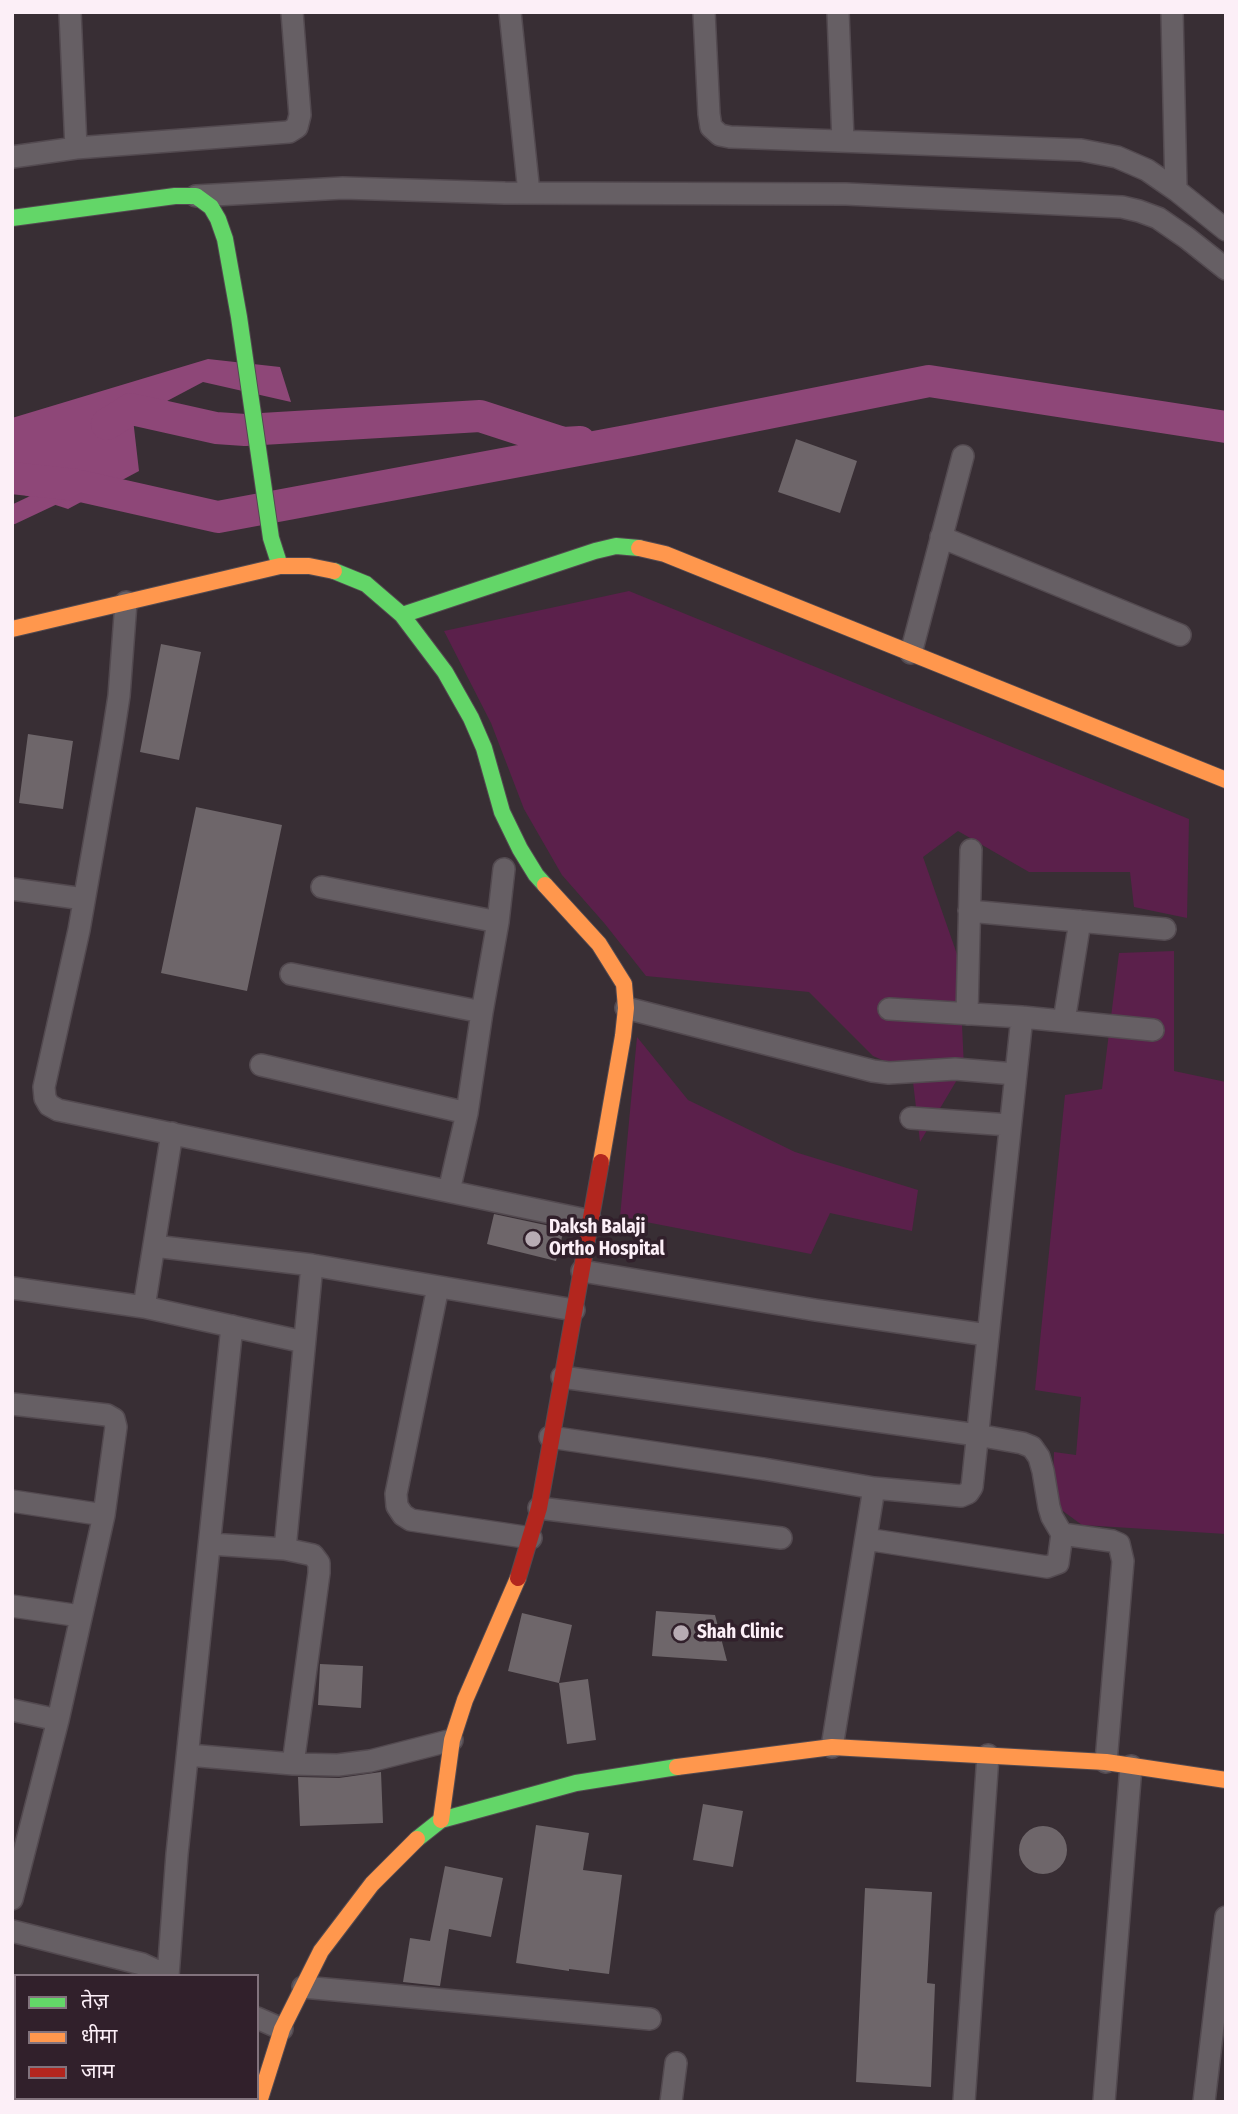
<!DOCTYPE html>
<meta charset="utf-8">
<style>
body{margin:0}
#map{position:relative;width:1238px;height:2114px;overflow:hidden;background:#382e34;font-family:"Fira Sans Condensed","Noto Sans Devanagari",sans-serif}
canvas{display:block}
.frame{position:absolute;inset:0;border:14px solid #fceff7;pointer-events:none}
.legend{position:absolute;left:14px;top:1974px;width:245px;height:126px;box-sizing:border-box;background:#31202b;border:2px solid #82737d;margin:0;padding:9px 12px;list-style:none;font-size:21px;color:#fceff7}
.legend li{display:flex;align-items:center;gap:14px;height:35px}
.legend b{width:35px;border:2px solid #82737d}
</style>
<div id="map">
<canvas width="1238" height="2114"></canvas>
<div class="frame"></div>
<ul class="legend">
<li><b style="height:9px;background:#63d668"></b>तेज़</li>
<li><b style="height:9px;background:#ff974d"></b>धीमा</li>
<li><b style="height:9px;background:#b3261e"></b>जाम</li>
</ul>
</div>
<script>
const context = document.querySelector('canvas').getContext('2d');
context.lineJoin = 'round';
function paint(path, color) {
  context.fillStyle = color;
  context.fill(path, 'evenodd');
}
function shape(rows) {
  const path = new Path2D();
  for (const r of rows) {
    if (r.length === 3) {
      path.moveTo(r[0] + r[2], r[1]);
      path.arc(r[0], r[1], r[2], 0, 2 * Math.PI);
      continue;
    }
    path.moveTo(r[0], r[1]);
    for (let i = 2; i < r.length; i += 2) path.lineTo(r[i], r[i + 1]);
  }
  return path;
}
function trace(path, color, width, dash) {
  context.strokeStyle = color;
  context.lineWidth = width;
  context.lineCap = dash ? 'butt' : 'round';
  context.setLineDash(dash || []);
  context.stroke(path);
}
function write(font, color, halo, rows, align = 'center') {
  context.font = font + ' "Fira Sans Condensed",sans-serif';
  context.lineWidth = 7;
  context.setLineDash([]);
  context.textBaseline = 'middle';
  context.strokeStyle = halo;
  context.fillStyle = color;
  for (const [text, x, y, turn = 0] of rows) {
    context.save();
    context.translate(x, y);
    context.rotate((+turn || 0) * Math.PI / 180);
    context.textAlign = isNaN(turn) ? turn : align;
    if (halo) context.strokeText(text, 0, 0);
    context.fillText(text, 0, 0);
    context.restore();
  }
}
paint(shape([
 [629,591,1189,819,1187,918,1134,907,1130,872,1029,872,958,831,923,857,959,960,964,1068,920,1142,912,1073,873,1056,809,992,646,976,605,924,562,875,524,809,491,723,444,631],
 [1174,951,1174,1071,1226,1082,1226,1534,1082,1525,1052,1503,1054,1452,1076,1455,1081,1397,1035,1390,1065,1095,1102,1089,1119,953],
 [637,1037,688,1100,795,1152,918,1190,912,1231,830,1213,811,1254,620,1217]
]), '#5b204b');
paint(shape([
 [208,359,280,367,291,402,203,382,133,419,139,471,68,509,12,491,12,418]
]), '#8e4778');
trace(shape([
 [12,515,65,490]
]), '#8e4778', 19);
trace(shape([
 [107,424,131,409,216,428,245,430,480,416,563,443,580,442],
 [12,478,76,485,218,517,632,440,929,381,1226,427]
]), '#8e4778', 32);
paint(shape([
 [796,439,857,461,840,513,778,492],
 [161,644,201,652,179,760,140,752],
 [28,734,73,741,63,809,19,803],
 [196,807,282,825,247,991,161,973],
 [494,1214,564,1229,556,1261,487,1244],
 [656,1611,715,1615,727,1661,652,1656],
 [522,1613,572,1625,559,1683,508,1671],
 [320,1664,363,1666,361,1708,318,1705],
 [588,1679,596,1740,567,1744,559,1683],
 [381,1772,383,1823,300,1826,298,1777,339,1778],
 [703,1804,743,1811,733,1867,693,1860],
 [536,1825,589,1833,583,1870,622,1875,609,1974,569,1969,569,1971,516,1963],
 [1043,1850,24],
 [445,1866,503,1878,491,1937,449,1929,440,1986,403,1982,410,1938,430,1941],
 [865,1888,932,1892,927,1983,935,1984,931,2087,856,2082]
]), '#6e666a');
const street = shape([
 [70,12,76,148],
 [510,12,529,193],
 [704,12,709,114,711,127,720,135,730,137,1081,150,1117,157,1147,170,1176,190,1226,230],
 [838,12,843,141],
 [1172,12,1176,190],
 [12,157,76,148,289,132,297,127,300,115,292,12],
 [196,196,343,188,505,193,846,194,1122,207,1139,211,1158,218,1187,238,1226,269],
 [941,537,1180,635],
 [126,602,119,696,112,741,79,930,44,1087,45,1098,49,1105,58,1110,591,1221],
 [911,653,963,456],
 [322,887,498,922],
 [12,889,84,899],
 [969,911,1165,929],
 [291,974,482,1012],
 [626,1008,873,1071,889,1073,955,1069,1015,1074],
 [889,1009,1022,1017,1153,1030],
 [967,1014,971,850],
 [1064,1021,1080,921],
 [261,1065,467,1113],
 [911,1118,1009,1125],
 [449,1191,467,1113,482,1012,498,922,504,869],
 [154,1246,312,1265,574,1310],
 [582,1271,815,1310,987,1335],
 [438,1287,396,1494,397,1506,403,1515,411,1520,531,1538],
 [12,1288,144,1307,304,1342],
 [144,1307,172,1133],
 [562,1377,977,1435,1022,1443,1032,1447,1039,1457,1043,1471,1049,1507,1052,1517,1062,1534],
 [12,1404,107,1415,114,1419,116,1427,104,1515,58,1720,12,1899],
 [550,1437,764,1469,874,1488],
 [12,1501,104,1515],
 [539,1508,781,1538],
 [866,1539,1047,1567,1058,1563,1062,1534,1112,1541,1119,1544,1123,1561,1106,1762],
 [210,1544,285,1549,313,1555,319,1563,319,1573,293,1764],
 [285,1549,312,1265],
 [12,1606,80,1616],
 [12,1710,58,1720],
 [832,1747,874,1488,961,1496,968,1493,972,1487,1022,1017],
 [188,1755,293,1764,338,1765,370,1761,452,1740],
 [12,1931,142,1964,168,1976],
 [168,1976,177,1854,232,1326],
 [303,1987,650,2019],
 [257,2018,282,2029],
 [12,2061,16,2061],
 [671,2102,676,2063],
 [964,2102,988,1755],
 [1104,2102,1131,1766],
 [1204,2102,1226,1917]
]);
const fast = shape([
 [12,218,175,196,196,196,211,207,218,219,225,239,239,317,271,538,280,566],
 [334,571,366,584,402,615,595,551,616,546,639,548],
 [402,615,445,672,471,718,484,748,502,812,520,849,536,875,545,885],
 [417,1839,441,1820,576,1783,677,1767]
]);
const slow = shape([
 [639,548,665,554,1226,780],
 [12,629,280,566,309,566,334,571],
 [545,885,599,944,624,984,626,1008,623,1036,601,1162],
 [677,1767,832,1747,1106,1762,1226,1780],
 [441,1820,452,1740,465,1700,518,1578],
 [259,2102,282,2029,321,1951,372,1884,417,1839]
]);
const jam = shape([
 [518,1578,539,1508,601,1162]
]);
trace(street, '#534a50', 24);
trace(fast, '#534a50', 18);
trace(slow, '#534a50', 18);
trace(jam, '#534a50', 18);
trace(street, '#665f64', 21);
trace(fast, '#63d668', 16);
trace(slow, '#ff974d', 16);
trace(jam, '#b3261e', 16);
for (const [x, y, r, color] of [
 [533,1239,9,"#b7abb3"],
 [681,1633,9,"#b7abb3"]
]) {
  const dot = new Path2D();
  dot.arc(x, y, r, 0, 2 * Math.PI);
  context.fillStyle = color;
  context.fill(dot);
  trace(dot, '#31202b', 2.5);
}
write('bold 19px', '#fceff7', '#31202b', [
 ["Daksh Balaji",549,1228],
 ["Ortho Hospital",549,1250],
 ["Shah Clinic",697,1633]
], 'left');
</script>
